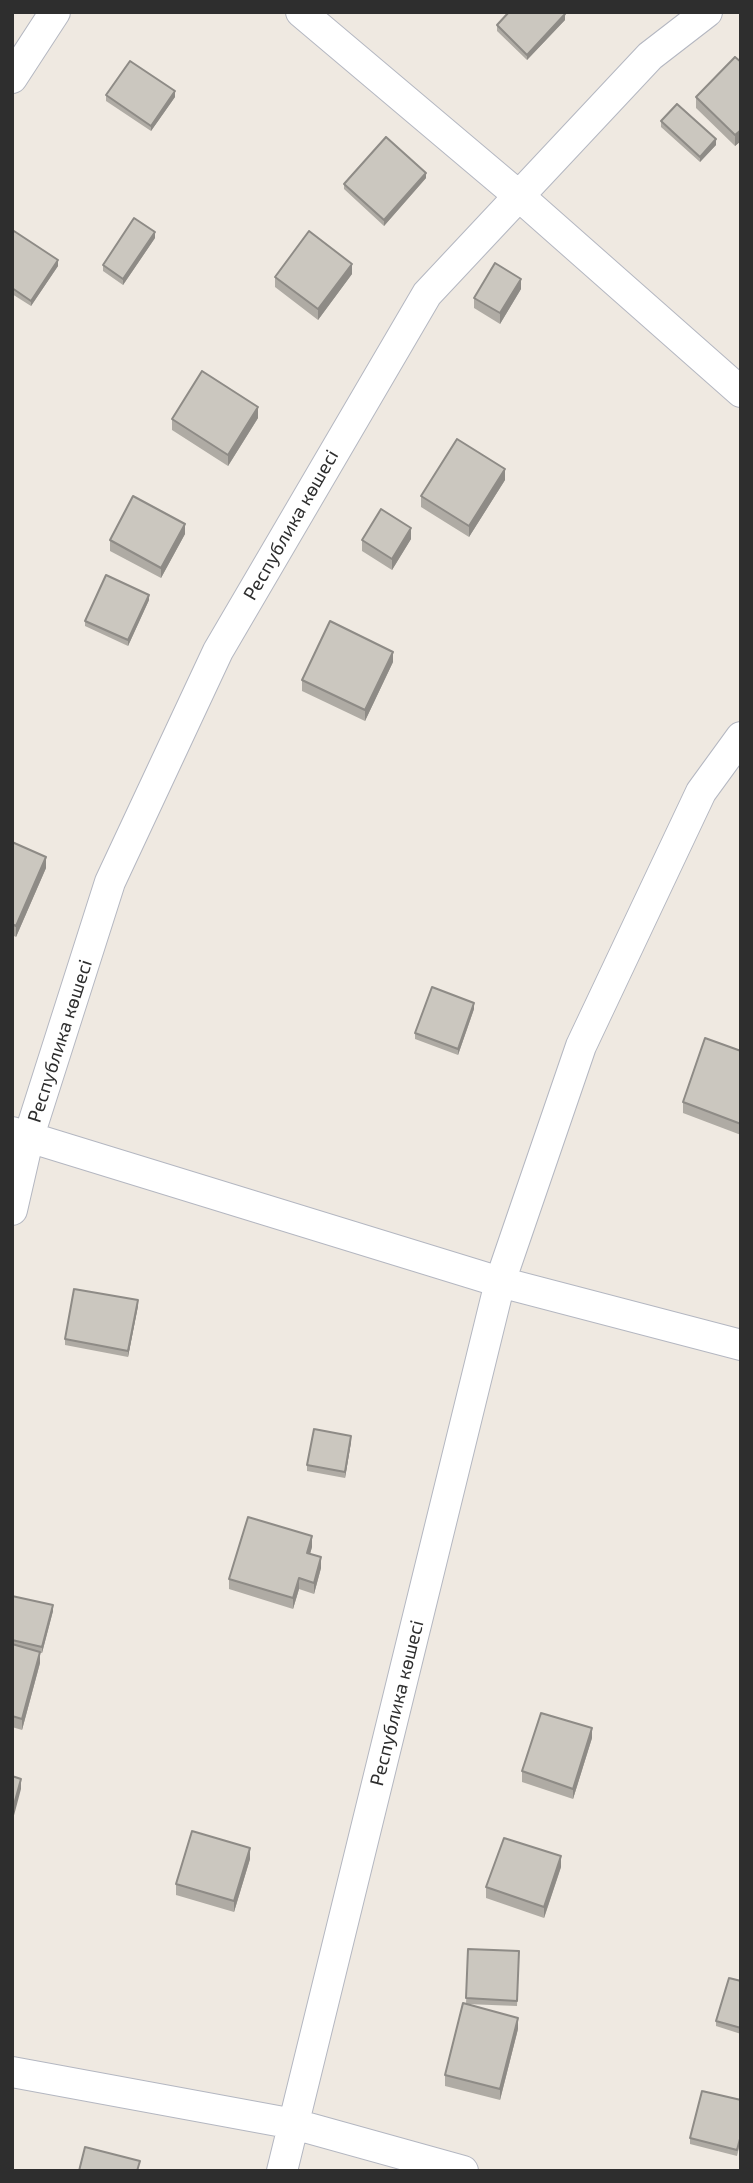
<!DOCTYPE html>
<meta charset="utf-8">
<style>
body{margin:0}
#map{position:relative;width:753px;height:2183px;overflow:hidden;background:#efe9e1;font-family:"Exo 2",sans-serif}
canvas{display:block}
.frame{position:absolute;inset:0;border:14px solid #2e2e2e;pointer-events:none}
</style>
<div id="map">
<canvas width="753" height="2183"></canvas>
<div class="frame"></div>
</div>
<script>
const context = document.querySelector('canvas').getContext('2d');
context.lineJoin = 'round';
function shape(rows) {
  const path = new Path2D();
  for (const r of rows) {
    path.moveTo(r[0], r[1]);
    for (let i = 2; i < r.length; i += 2) path.lineTo(r[i], r[i + 1]);
  }
  return path;
}
function trace(path, color, width, dash) {
  context.strokeStyle = color;
  context.lineWidth = width;
  context.lineCap = dash ? 'butt' : 'round';
  context.setLineDash(dash || []);
  context.stroke(path);
}
function paint(path, color) {
  context.fillStyle = color;
  context.fill(path, 'evenodd');
}
function write(font, color, halo, rows, align = 'center') {
  context.font = font + ' "Exo 2",sans-serif';
  context.lineWidth = 5;
  context.setLineDash([]);
  context.textBaseline = 'middle';
  context.strokeStyle = halo;
  context.fillStyle = color;
  for (const [text, x, y, turn = 0] of rows) {
    context.save();
    context.translate(x, y);
    context.rotate((+turn || 0) * Math.PI / 180);
    context.textAlign = isNaN(turn) ? turn : align;
    if (halo) context.strokeText(text, 0, 0);
    context.fillText(text, 0, 0);
    context.restore();
  }
}
const minor = shape([
 [301,12,519,196,741,392],
 [12,78,55,12],
 [12,1132,500,1282,741,1345],
 [12,1210,29,1136,110,882,218,651,427,294,650,56,707,12],
 [12,2072,294,2124,463,2171],
 [282,2171,500,1282,581,1046,701,792,741,737]
]);
trace(minor, '#b4b7c1', 32);
trace(minor, '#fff', 30);
paint(shape([
 [565,20,527,60,497,31,497,25],
 [741,62,741,141,735,146,696,108,696,97],
 [106,95,175,97,151,131,106,101],
 [661,121,716,145,700,162,661,127],
 [426,178,384,226,344,189,344,184],
 [12,234,58,266,31,306,12,294],
 [155,238,123,285,103,271,103,265],
 [352,274,318,320,275,287,275,277],
 [521,289,500,324,474,308,474,298],
 [258,418,228,466,172,430,172,419],
 [505,480,469,537,421,507,421,496],
 [185,534,161,578,110,551,110,540],
 [411,539,392,570,362,551,362,540],
 [149,600,128,646,85,626,85,621],
 [393,662,365,721,302,691,302,680],
 [12,842,46,868,16,937,12,935],
 [474,1009,458,1055,415,1039,415,1033],
 [741,1051,741,1135,683,1113,683,1102],
 [138,1306,128,1357,65,1345,65,1339],
 [351,1442,345,1478,307,1471,307,1465],
 [312,1547,310,1554,321,1568,314,1594,299,1589,293,1609,229,1589,229,1579],
 [12,1596,53,1611,42,1653,40,1653,40,1663,22,1730,12,1727],
 [592,1738,573,1799,522,1782,522,1771],
 [250,1859,234,1912,176,1895,176,1884],
 [561,1867,544,1918,486,1898,486,1887],
 [468,1949,519,1951,517,2006,466,2004],
 [741,1981,741,2034,716,2026,716,2021],
 [518,2029,500,2100,445,2086,445,2075],
 [741,2100,741,2140,737,2156,690,2144,690,2138]
]), '#afaba4');
paint(shape([
 [565,14,565,20,527,60,527,55],
 [175,91,175,97,151,131,151,126],
 [741,130,741,141,735,146,735,135],
 [716,139,716,145,700,162,700,157],
 [426,173,426,178,384,226,384,220],
 [155,232,155,238,123,285,123,279],
 [58,260,58,266,31,306,31,301],
 [352,264,352,274,318,320,318,309],
 [521,279,521,289,500,324,500,313],
 [258,407,258,418,228,466,228,455],
 [505,469,505,480,469,537,469,526],
 [185,524,185,534,161,578,161,568],
 [411,528,411,539,392,570,392,559],
 [149,595,149,600,128,646,128,640],
 [393,652,393,662,365,721,365,710],
 [46,857,46,868,16,937,16,926],
 [474,1003,474,1009,458,1055,458,1049],
 [138,1300,138,1306,128,1357,128,1351],
 [351,1436,351,1442,345,1478,345,1472],
 [312,1536,312,1547,307,1564,307,1553],
 [321,1557,321,1568,314,1594,314,1583],
 [299,1578,299,1589,293,1609,293,1598],
 [53,1605,53,1611,42,1653,42,1647],
 [40,1652,40,1663,22,1730,22,1719],
 [592,1728,592,1738,573,1799,573,1789],
 [21,1779,21,1789,12,1823,12,1812],
 [250,1848,250,1859,234,1912,234,1901],
 [561,1856,561,1867,544,1918,544,1907],
 [518,2018,518,2029,500,2100,500,2089]
]), '#8e8b86');
const building = shape([
 [509,12,563,12,565,14,527,55,497,25,509,12],
 [735,57,741,62,741,130,735,135,696,97,735,57],
 [130,61,175,91,151,126,106,95,130,61],
 [677,104,716,139,700,157,661,121,677,104],
 [386,137,426,173,384,220,344,184,386,137],
 [134,218,155,232,123,279,103,265,134,218],
 [14,231,58,260,31,301,12,288,12,234,14,231],
 [309,231,352,264,318,309,275,277,309,231],
 [495,263,521,279,500,313,474,298,495,263],
 [202,371,258,407,228,455,172,419,202,371],
 [457,439,505,469,469,526,421,496,457,439],
 [133,496,185,524,161,568,110,540,133,496],
 [381,509,411,528,392,559,362,540,381,509],
 [106,575,149,595,128,640,85,621,106,575],
 [330,621,393,652,365,710,302,680,330,621],
 [12,842,46,857,16,926,12,924,12,842],
 [432,987,474,1003,458,1049,415,1033,432,987],
 [705,1038,741,1051,741,1124,683,1102,705,1038],
 [74,1289,138,1300,128,1351,65,1339,74,1289],
 [314,1429,351,1436,345,1472,307,1465,314,1429],
 [248,1517,312,1536,307,1553,321,1557,314,1583,299,1578,293,1598,229,1579,248,1517],
 [12,1596,53,1605,42,1647,12,1640,12,1596],
 [12,1644,40,1652,22,1719,12,1716,12,1644],
 [541,1713,592,1728,573,1789,522,1771,541,1713],
 [12,1776,21,1779,12,1812,12,1776],
 [192,1831,250,1848,234,1901,176,1884,192,1831],
 [504,1838,561,1856,544,1907,486,1887,504,1838],
 [468,1949,519,1951,517,2001,466,1998,468,1949],
 [729,1978,741,1981,741,2028,716,2021,729,1978],
 [463,2003,518,2018,500,2089,445,2075,463,2003],
 [702,2091,741,2100,741,2135,737,2150,690,2138,702,2091],
 [85,2147,140,2161,137,2171,79,2171,85,2147]
]);
paint(building, '#cbc7bf');
trace(building, '#8e8b86', 2);
write('19px', '#2e2e2e', '#fff', [
 ["Республика көшесі",291,525,-60],
 ["Республика көшесі",60,1041,-72],
 ["Республика көшесі",397,1703,-76]
]);
</script>
